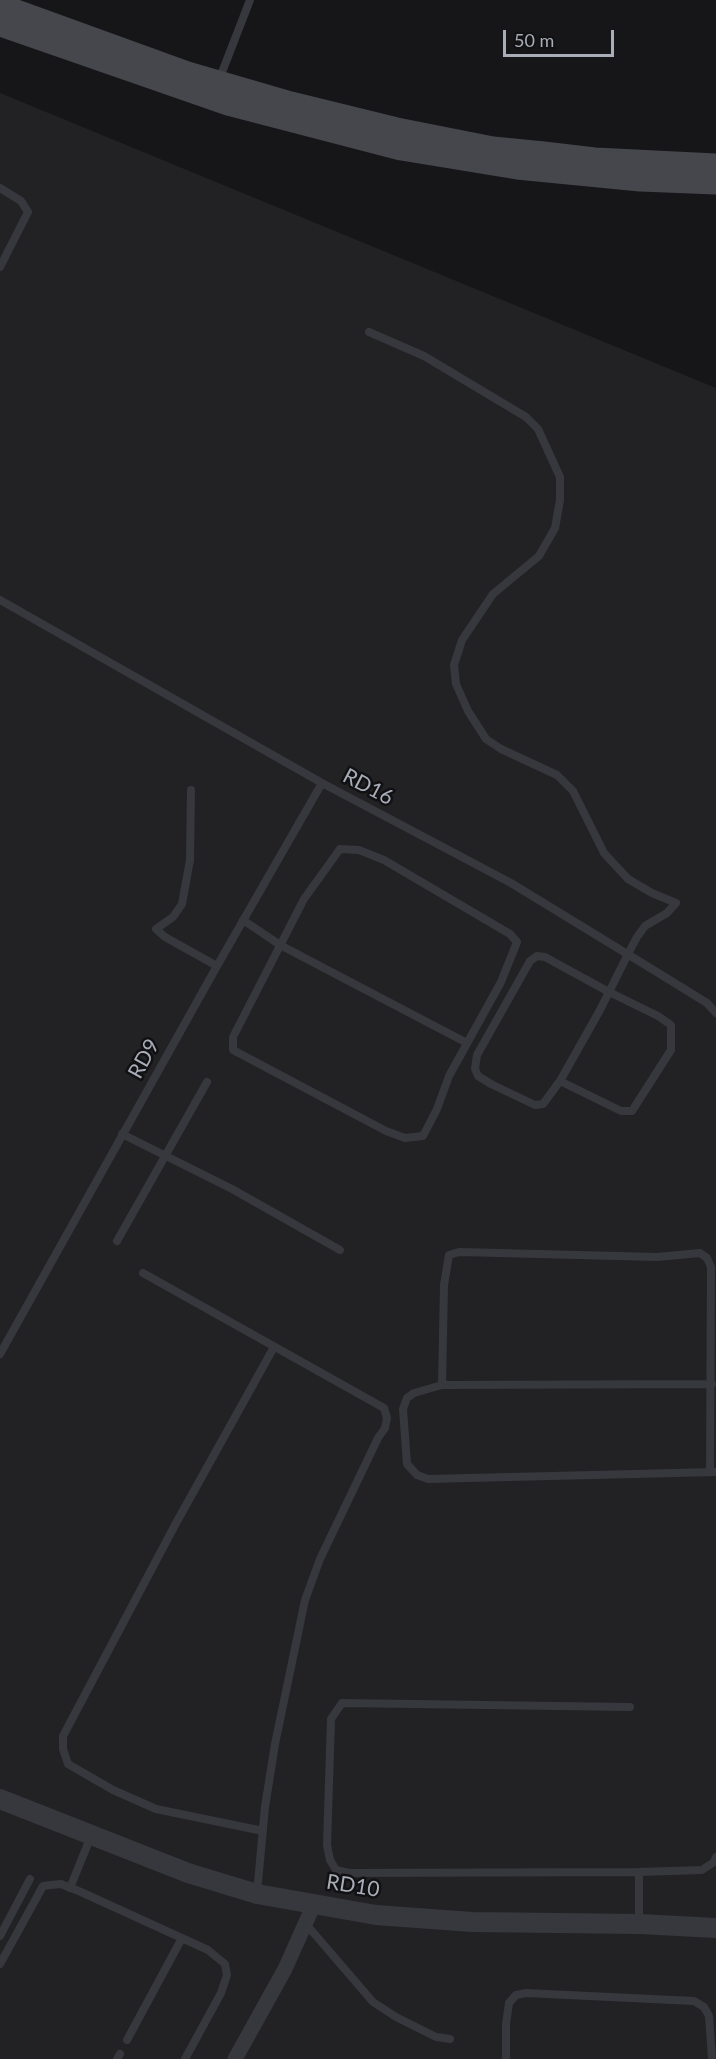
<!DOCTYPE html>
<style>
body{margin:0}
#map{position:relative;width:716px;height:2059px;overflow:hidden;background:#161618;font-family:Lato,sans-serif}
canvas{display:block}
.scale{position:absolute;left:503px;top:30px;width:111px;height:27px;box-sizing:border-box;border:3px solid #a8adb8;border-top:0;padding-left:8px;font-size:18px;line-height:21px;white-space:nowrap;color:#a8adb8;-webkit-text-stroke:4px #111113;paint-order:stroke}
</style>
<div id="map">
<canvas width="716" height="2059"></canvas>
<div class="scale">50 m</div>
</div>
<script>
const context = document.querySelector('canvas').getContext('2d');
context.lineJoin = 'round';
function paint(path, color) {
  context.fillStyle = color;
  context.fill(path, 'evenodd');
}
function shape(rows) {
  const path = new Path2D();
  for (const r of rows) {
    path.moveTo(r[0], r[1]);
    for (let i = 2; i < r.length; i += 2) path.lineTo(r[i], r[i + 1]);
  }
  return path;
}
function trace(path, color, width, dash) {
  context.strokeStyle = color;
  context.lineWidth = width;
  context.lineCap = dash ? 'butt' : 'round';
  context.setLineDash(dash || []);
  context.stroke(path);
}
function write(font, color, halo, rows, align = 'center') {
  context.font = font + ' Lato,sans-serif';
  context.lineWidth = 5;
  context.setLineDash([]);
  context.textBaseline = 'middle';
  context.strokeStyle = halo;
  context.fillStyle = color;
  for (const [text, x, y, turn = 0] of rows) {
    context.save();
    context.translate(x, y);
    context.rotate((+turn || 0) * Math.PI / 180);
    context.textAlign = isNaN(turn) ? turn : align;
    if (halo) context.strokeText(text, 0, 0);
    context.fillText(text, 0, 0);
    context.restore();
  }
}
paint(shape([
 [0,93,716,388,716,2059,0,2059]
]), '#222225');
trace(shape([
 [219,80,250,0],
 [0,188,21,201,28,212,0,267],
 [369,332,424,356,526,417,538,429,560,477,560,500,555,528,539,556,493,594,462,640,454,665,456,684,468,711,486,739,501,749,557,775,573,791,604,853,628,879,652,893,676,903,667,913,645,926,637,937,628,954,600,1010,560,1081,543,1104,535,1105,491,1084,478,1076,475,1069,477,1055,530,961,537,956,545,957,609,992,658,1016,671,1025,671,1050,632,1111,621,1111,560,1081],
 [0,600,322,783,511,883,660,974,707,1003,716,1013],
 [191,790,190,860,182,904,173,917,156,929,165,937,217,966],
 [340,849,359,850,384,860,510,934,517,942,501,982,449,1076,437,1109,423,1136,405,1138,386,1131,233,1050,233,1037,304,899,340,849],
 [243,920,280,945,467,1043],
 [122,1134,232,1189,340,1250],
 [117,1241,207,1082],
 [143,1273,384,1408,387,1418,385,1428,378,1438,320,1559,305,1600,275,1744,265,1807,257,1893],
 [0,1354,217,966,322,783],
 [712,1384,442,1385,414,1393,407,1398,403,1409,407,1464,417,1475,428,1479,716,1472],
 [442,1385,444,1285,449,1255,459,1252,657,1257,700,1253,707,1258,711,1267,710,1472],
 [630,1707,342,1703,331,1719,327,1845,330,1860,336,1870,349,1873,639,1872,702,1870,714,1862,716,1857],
 [263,1831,156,1809,113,1790,68,1764,63,1749,63,1736,175,1525,274,1347],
 [639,1872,639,1922],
 [70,1888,91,1836],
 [305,1923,373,2002,396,2017,436,2037,450,2039],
 [0,1936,30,1879],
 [0,1964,43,1886,51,1885,61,1884,81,1892,208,1950,225,1964,227,1975,221,1993,185,2059],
 [127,2040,182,1938],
 [117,2059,120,2054],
 [506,2059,506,2024,509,2003,516,1995,526,1993,694,2001,704,2007,709,2016,712,2059]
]), '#37383d', 8);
trace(shape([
 [235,2059,285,1969,314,1904]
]), '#37383d', 15);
trace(shape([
 [0,1799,188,1873,257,1894,376,1915,472,1922,640,1924,716,1928]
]), '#37383d', 20);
trace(shape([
 [0,4,188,72,291,102,397,128,493,147,544,152,595,158,716,164],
 [0,26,228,105,401,150,517,169,640,181,716,184]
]), '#45474d', 21);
write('21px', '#a8adb8', '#111113', [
 ["RD16",368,787,28],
 ["RD9",144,1059,-61],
 ["RD10",353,1886,9]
]);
</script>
